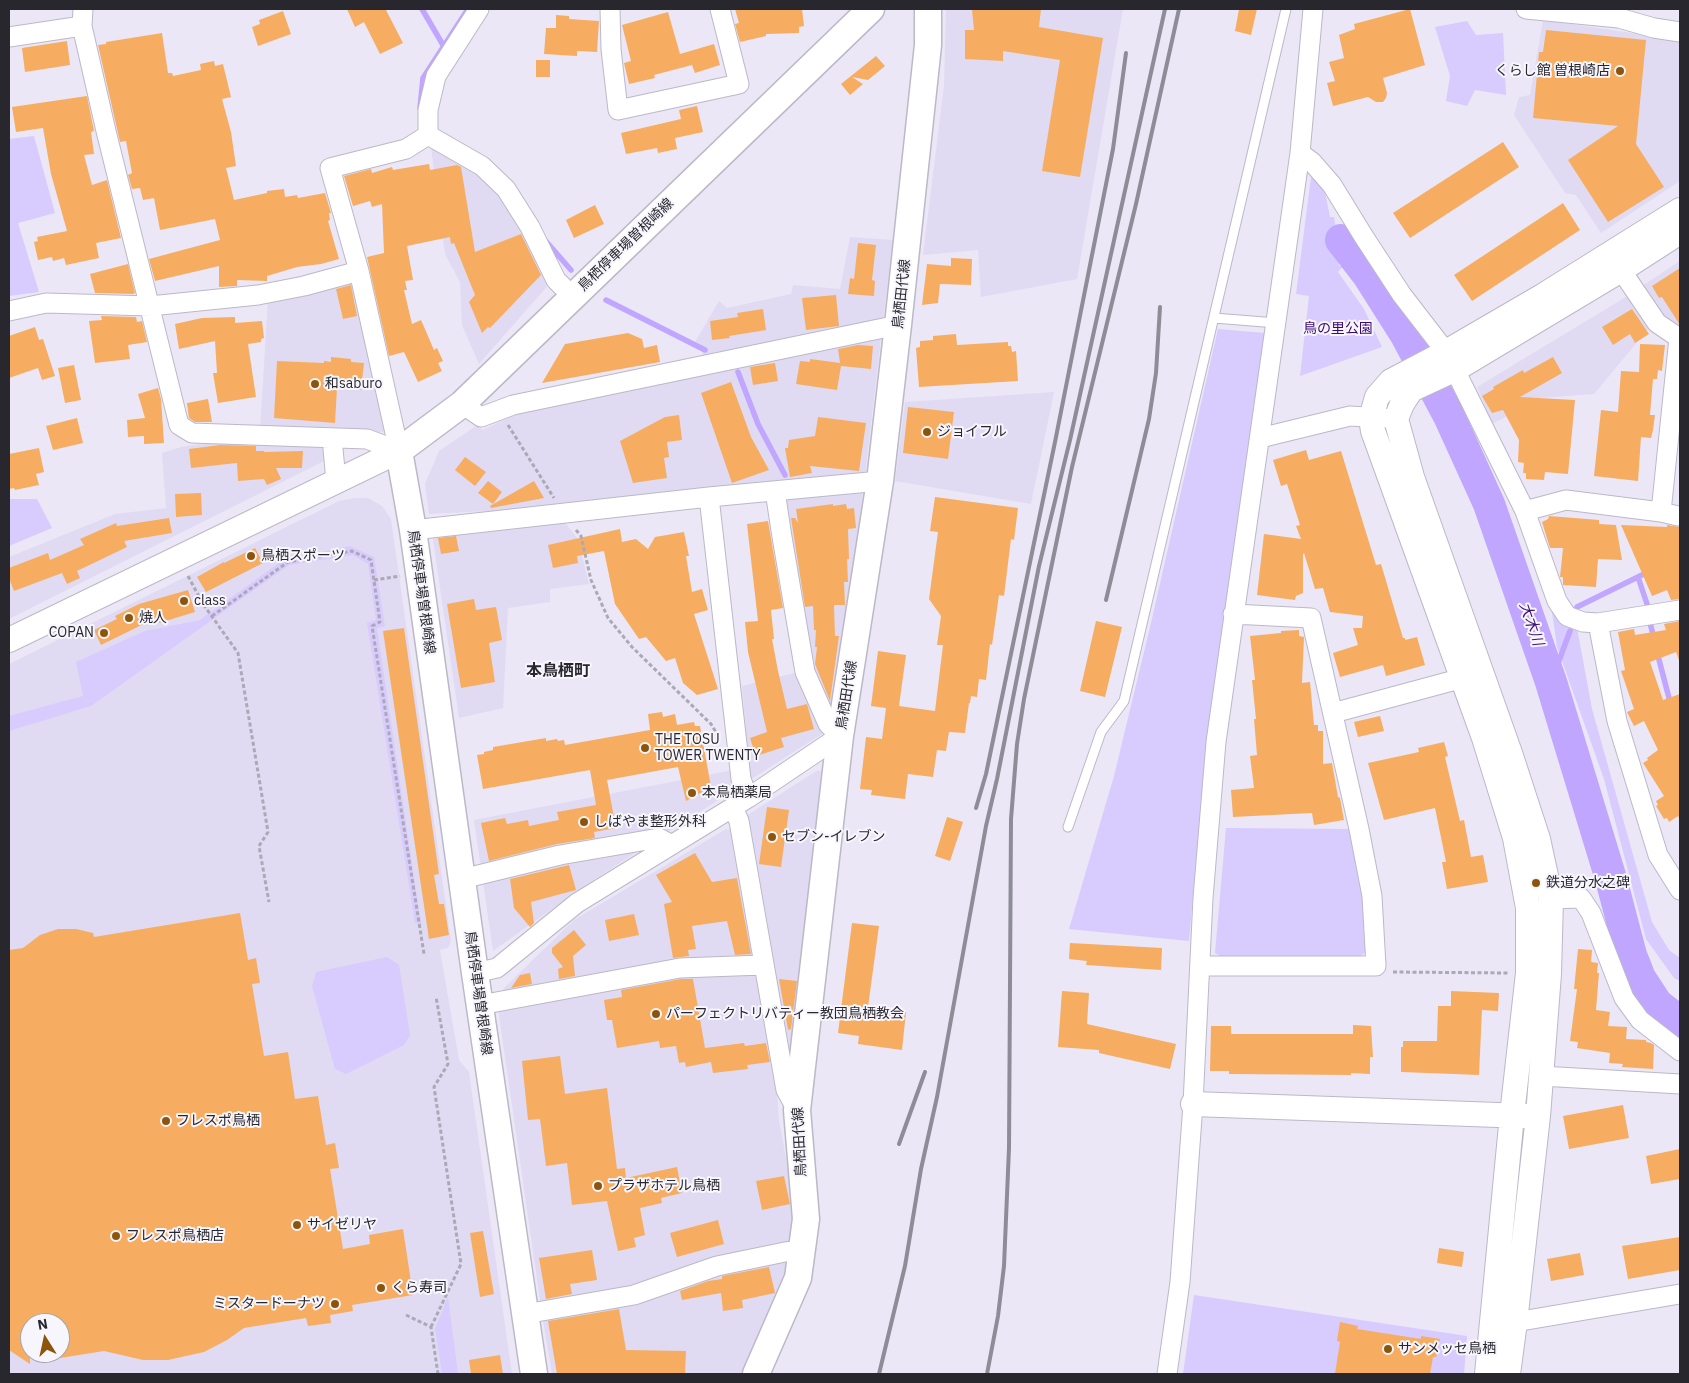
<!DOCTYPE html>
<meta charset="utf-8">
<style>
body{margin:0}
#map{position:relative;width:1689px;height:1383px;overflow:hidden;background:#ebe7f7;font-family:"IBM Plex Sans",sans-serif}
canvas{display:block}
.frame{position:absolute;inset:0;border:10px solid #28272d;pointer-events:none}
.north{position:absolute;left:20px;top:1313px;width:50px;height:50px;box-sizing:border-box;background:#f8f6fd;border:1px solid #a5a3aa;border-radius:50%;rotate:350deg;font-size:14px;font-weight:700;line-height:20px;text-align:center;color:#28272d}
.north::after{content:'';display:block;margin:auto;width:18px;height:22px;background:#8d550b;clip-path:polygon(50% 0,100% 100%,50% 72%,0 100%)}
</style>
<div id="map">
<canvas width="1689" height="1383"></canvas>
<div class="frame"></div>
<div class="north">N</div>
</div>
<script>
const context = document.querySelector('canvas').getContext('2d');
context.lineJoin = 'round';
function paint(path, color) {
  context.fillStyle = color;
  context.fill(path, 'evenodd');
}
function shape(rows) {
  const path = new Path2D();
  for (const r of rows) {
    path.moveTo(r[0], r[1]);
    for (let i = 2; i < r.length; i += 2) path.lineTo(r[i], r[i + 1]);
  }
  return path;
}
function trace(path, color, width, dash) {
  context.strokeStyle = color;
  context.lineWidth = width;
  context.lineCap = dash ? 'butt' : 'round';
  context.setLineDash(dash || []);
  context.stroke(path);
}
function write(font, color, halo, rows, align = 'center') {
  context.font = font + ' "IBM Plex Sans","Noto Sans JP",sans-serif';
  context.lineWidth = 4;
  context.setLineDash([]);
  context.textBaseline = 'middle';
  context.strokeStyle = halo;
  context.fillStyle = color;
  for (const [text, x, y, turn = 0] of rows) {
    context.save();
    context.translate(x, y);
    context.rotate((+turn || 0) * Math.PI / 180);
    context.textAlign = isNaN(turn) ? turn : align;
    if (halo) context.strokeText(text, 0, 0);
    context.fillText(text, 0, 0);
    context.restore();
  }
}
paint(shape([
 [946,9,1123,9,1077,279,981,297,978,250,923,255,944,86],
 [1543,20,1680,40,1680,181,1601,233,1576,195,1565,193,1514,115,1519,97,1530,95],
 [430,140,485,171,519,212,551,282,479,364,462,325,460,282,445,254],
 [850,237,893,240,883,321,706,358,695,342,719,301,727,308,791,294,793,285,840,289],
 [1680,261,1680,327,1659,316,1594,394,1541,398,1492,424,1477,387,1616,303],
 [352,280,390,432,260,431,268,299],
 [881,338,865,476,532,509,429,514,425,484,439,451,476,426,483,430,518,413],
 [1054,392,1031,504,895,481,905,402],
 [232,439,326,444,324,461,9,619,9,557,115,514,166,508,162,453,181,447],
 [863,491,836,725,587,884,493,951,474,820,749,767,742,686,810,669,781,499],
 [355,498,368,498,382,506,391,519,451,941,448,948,440,950,459,1060,469,1072,512,1374,9,1374,9,664,339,501],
 [30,1323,60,1323,60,1353,30,1353],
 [563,520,578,539,589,584,550,589,550,602,508,608,503,708,459,718,432,533],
 [818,770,825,774,792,1063,787,1062,746,816],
 [726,829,737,831,775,1060,779,1120,795,1207,793,1244,630,1292,541,1307,498,1008,504,988,574,920],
 [785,1257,790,1263,742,1374,552,1374,542,1314,721,1270]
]), '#e0dbf2');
paint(shape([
 [1467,21,1476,35,1503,33,1506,95,1475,90,1467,106,1446,101,1450,76,1435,27],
 [34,136,55,213,18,223,39,292,9,296,9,139],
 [1311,177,1324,187,1330,217,1334,217,1337,237,1335,237,1339,266,1343,266,1338,272,1364,309,1382,347,1300,376,1309,296,1296,294],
 [1218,329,1265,333,1225,610,1210,733,1201,804,1189,941,1069,929,1114,776,1151,623],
 [9,499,37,499,52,528,9,546],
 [350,546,374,557,385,626,377,628,421,924,415,923,367,623,376,620,368,564,353,555,289,565,91,706,9,731,9,716,83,696,76,662,145,631,200,620,283,560],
 [1551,605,1577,628,1592,709,1652,922,1669,950,1680,958,1680,981,1674,978,1646,939,1604,779,1557,647],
 [1226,828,1349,829,1362,898,1366,952,1358,958,1220,956,1215,953],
 [387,957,399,965,410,1035,404,1045,346,1074,335,1069,312,986,316,972],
 [1194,1295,1467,1336,1464,1374,1183,1374],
 [448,1297,458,1374,442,1374,435,1329]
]), '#d8cbfe');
trace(shape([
 [422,9,443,45],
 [420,108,423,78,468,9],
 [544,239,571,270],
 [606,300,705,350],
 [738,372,758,424,785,475],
 [1638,577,1647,604],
 [1577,607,1648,572],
 [1650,623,1654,638],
 [1657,652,1669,698,1672,703],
 [1551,682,1570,631]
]), '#c0a6ff', 5.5);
trace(shape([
 [1341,240,1368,275,1406,335,1449,416,1489,504,1551,682,1611,879,1631,955,1640,978,1657,1004,1680,1022]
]), '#c0a6ff', 32);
paint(shape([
 [347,9,390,9,386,10,403,43,380,54,364,22,355,27],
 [735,9,802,9,804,26,799,27,799,33,766,34,766,36,740,42,735,24,739,23],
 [981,9,1041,9,1039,27,1103,38,1080,177,1042,171,1060,60,1003,51,1003,61,965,59,965,30,974,30,972,10],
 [1239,9,1257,9,1251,35,1235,31],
 [1410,9,1425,65,1383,78,1387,93,1386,98,1383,102,1376,102,1368,97,1333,106,1327,83,1335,81,1329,62,1344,58,1339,35,1355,29,1354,24],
 [283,11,291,34,258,46,252,27,260,24,259,20],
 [668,12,680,54,714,44,720,65,695,73,692,65,654,75,655,78,629,84,624,63,631,61,622,25],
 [556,15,569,16,569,19,599,21,597,52,577,51,577,56,544,54,546,28,556,28],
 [1546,30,1646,40,1636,144,1664,187,1608,222,1568,160,1618,126,1533,118,1539,52,1543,52],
 [162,33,168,73,172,73,173,76,201,70,200,64,214,61,215,66,223,64,231,97,222,99,231,132,236,166,226,168,234,200,267,193,267,191,284,189,285,197,297,195,298,198,325,193,331,213,329,213,330,220,328,221,339,259,321,264,297,267,267,276,267,281,237,280,237,286,219,287,219,266,155,281,149,259,220,240,215,219,160,230,154,198,143,200,140,188,132,189,128,175,132,173,126,141,120,142,98,45,106,44,106,42],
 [67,41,70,65,25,72,22,48],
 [876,56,885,66,868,80,852,77,863,84,850,95,841,84],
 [536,60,550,60,550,77,536,77],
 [87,96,94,131,91,132,94,154,84,155,92,185,107,180,121,238,96,243,99,258,66,265,64,258,53,261,52,257,38,260,34,242,38,241,37,237,67,231,51,174,43,128,16,132,12,107],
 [697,106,703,132,675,138,677,149,658,153,657,148,626,154,621,133,681,119,679,110],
 [1503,142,1519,167,1410,238,1393,213],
 [429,164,430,170,457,165,461,167,475,252,521,234,541,275,490,328,488,327,482,333,469,302,475,295,454,243,451,244,450,237,407,246,413,280,405,281,407,290,404,290,412,324,421,320,434,350,437,348,443,361,438,363,442,371,418,382,404,352,389,356,367,257,384,253,382,204,372,207,370,201,353,206,344,176,371,169,372,173,392,167,393,170],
 [1563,203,1580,230,1472,301,1454,275],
 [595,205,604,224,574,238,566,220],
 [858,243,876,245,872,280,875,281,874,296,848,294,850,278,854,279],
 [951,258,972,259,971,285,940,284,938,303,922,305,927,264,951,266],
 [128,264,135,293,133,294,95,293,90,274],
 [1680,268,1680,325,1662,297,1659,298,1652,286],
 [351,285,357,316,343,319,336,289],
 [836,295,839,326,806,330,802,298],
 [763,309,766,330,729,336,730,338,712,340,710,321,738,317,737,313],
 [1632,309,1649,334,1635,343,1630,334,1613,345,1602,327],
 [101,316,136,317,137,322,142,321,147,342,128,345,130,359,95,363,89,321,102,320],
 [235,317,235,323,262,321,264,338,261,339,261,342,248,344,256,397,218,403,213,373,217,373,215,341,179,349,175,324,202,318],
 [35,327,39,340,43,339,55,376,42,380,38,368,9,378,9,336],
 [628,333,642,339,644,348,657,345,660,362,542,383,565,344],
 [956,334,957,345,1008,342,1008,346,1011,346,1012,352,1016,351,1018,381,919,387,916,348,920,347,920,341,933,340,933,336],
 [1640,344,1665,345,1662,371,1658,370,1657,379,1653,379,1650,415,1655,415,1653,430,1651,438,1641,437,1638,481,1594,476,1601,410,1618,412,1621,371,1639,372],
 [858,345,873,346,871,369,841,366,837,390,796,384,800,361,810,362,810,359,840,363,838,349],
 [331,357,351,359,351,362,364,363,361,390,337,388,335,423,274,418,277,361,324,363,324,361,331,362],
 [1553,357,1562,373,1520,397,1575,400,1568,474,1545,472,1544,480,1526,479,1526,473,1523,473,1524,463,1518,462,1519,440,1503,410,1492,413,1482,396,1494,389,1493,387,1523,370,1524,373],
 [775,363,778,381,753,385,750,367],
 [74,365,81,400,65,403,58,368],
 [731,382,751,437,769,470,732,483,701,393],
 [158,388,161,399,164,443,144,444,144,436,128,437,127,420,145,418,138,394],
 [208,399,212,422,195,422,189,418,187,403],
 [908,407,954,412,948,459,903,453],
 [679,415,682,440,667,442,669,457,664,458,667,478,633,483,620,441,665,417],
 [818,417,866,423,859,471,810,466,812,473,790,477,785,448,788,448,789,440,815,436],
 [77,418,83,443,53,450,46,426],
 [220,445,256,446,256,451,264,451,264,452,303,451,302,468,276,468,281,479,267,485,264,479,238,481,237,463,191,468,189,449],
 [39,448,44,472,36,474,39,485,15,490,14,488,9,489,9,454],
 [1306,450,1309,460,1341,451,1376,565,1381,564,1403,638,1405,638,1405,640,1417,637,1425,665,1386,676,1383,665,1340,677,1333,653,1358,645,1353,628,1362,628,1363,616,1330,612,1323,588,1315,589,1304,553,1303,554,1303,593,1296,596,1295,600,1257,595,1264,534,1301,539,1296,526,1300,525,1287,484,1281,486,1273,460],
 [465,457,486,472,475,486,455,470],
 [488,481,502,492,493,504,478,493],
 [534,481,544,498,491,508,490,506],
 [201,493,202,515,176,517,175,494],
 [935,497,1018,508,1014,540,1011,539,1004,596,999,595,992,645,990,644,986,680,979,679,977,697,971,696,970,703,969,703,965,733,949,732,946,751,937,750,933,777,908,774,905,799,871,795,872,790,860,789,866,737,882,739,886,708,871,706,878,651,906,655,899,706,935,711,943,645,937,645,941,616,929,599,938,532,930,531],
 [833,504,833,506,846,504,847,509,854,508,856,528,848,529,849,559,847,559,848,582,844,582,845,605,834,605,835,636,839,636,830,701,815,664,817,647,815,647,816,630,814,630,813,606,805,607,791,518,795,518,798,523,796,509],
 [1549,516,1599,520,1599,524,1616,525,1622,560,1598,559,1596,587,1563,585,1563,577,1560,577,1563,548,1550,548,1542,522,1548,519],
 [169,518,172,533,124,541,127,547,77,571,80,578,67,584,62,573,14,591,9,578,9,568,48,553,50,560,84,545,80,539,116,523,117,526],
 [768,521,783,608,771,610,774,639,772,639,778,671,787,709,807,704,814,729,781,738,784,747,756,756,750,738,767,732,748,652,745,622,758,621,747,524],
 [1621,525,1667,527,1667,525,1680,527,1680,599,1671,600,1667,590,1652,596],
 [620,529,622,542,636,539,648,549,655,537,684,532,689,556,686,556,692,592,702,589,708,610,694,614,718,689,697,695,683,683,675,658,666,661,646,637,639,639,615,604,604,551,577,556,578,563,553,568,548,545],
 [456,536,459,551,441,554,438,538],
 [255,548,263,563,206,592,197,577,224,562,224,563],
 [188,590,195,612,159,623,158,617,101,645,94,630,117,619,115,616,139,604],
 [474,599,476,610,496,607,502,640,489,643,495,682,461,688,447,604],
 [1096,621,1122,627,1105,697,1080,691],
 [1680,621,1680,663,1676,652,1650,662,1663,700,1680,694,1680,820,1678,816,1669,822,1667,818,1664,819,1656,806,1658,805,1656,801,1664,796,1643,763,1648,760,1647,758,1658,750,1644,721,1634,726,1627,712,1634,709,1621,671,1625,670,1618,632,1634,629,1635,635,1666,630,1664,624],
 [404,628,439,874,434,875,439,904,444,904,449,935,429,939,383,631],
 [1299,630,1299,636,1304,637,1302,683,1310,682,1314,725,1318,725,1318,731,1323,731,1323,764,1332,763,1338,797,1340,798,1344,820,1314,825,1312,813,1233,817,1231,790,1254,788,1250,756,1257,755,1254,719,1256,719,1252,680,1255,680,1250,636,1281,633,1281,631],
 [662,712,663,717,675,714,677,725,694,722,695,726,700,726,711,787,686,801,678,767,607,780,616,828,594,832,595,838,557,844,489,861,481,823,505,818,507,824,528,820,529,826,559,820,557,812,596,805,590,770,483,789,477,755,484,754,484,752,493,750,493,747,546,738,546,741,557,739,558,741,564,740,565,745,650,730,648,714],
 [1380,716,1384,731,1358,737,1354,722],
 [1444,742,1448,756,1445,757,1460,821,1464,820,1471,857,1483,855,1488,882,1447,889,1442,862,1446,862,1435,808,1384,820,1368,763,1419,752,1418,748],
 [767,807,789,810,781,867,759,864],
 [947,817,963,822,950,861,935,856],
 [695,853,712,882,737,878,751,954,735,955,727,921,692,926,696,949,688,950,689,956,673,958,664,904,672,902,656,875],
 [569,865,576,890,531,902,534,923,530,927,514,908,510,879],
 [240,913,248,960,256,958,260,983,252,984,264,1056,288,1052,295,1099,318,1096,326,1145,335,1143,339,1168,330,1169,343,1249,370,1244,369,1235,403,1229,413,1295,352,1305,353,1311,330,1315,331,1323,308,1326,306,1318,244,1328,227,1340,204,1352,168,1360,143,1360,104,1351,60,1358,60,1323,30,1323,30,1364,9,1350,9,950,23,948,40,935,58,929,76,929,93,933,94,937],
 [634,914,639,935,609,941,605,920],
 [852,923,879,926,868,1007,906,1012,902,1050,858,1044,859,1036,838,1033],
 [574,930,586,945,573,956,575,976,559,979,558,969,563,967,552,953,552,948],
 [1070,943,1162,948,1161,970,1086,965,1087,961,1069,959],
 [1578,949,1592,950,1591,962,1598,963,1597,973,1599,973,1596,1010,1610,1012,1608,1026,1627,1027,1626,1039,1646,1040,1646,1042,1651,1043,1654,1045,1653,1069,1622,1067,1623,1064,1609,1063,1610,1053,1577,1048,1578,1042,1570,1041,1577,989,1574,989],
 [530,973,532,984,511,988,520,975],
 [681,979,693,979,705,1048,744,1043,745,1046,766,1043,770,1062,747,1065,748,1069,713,1073,711,1062,686,1067,685,1062,679,1063,676,1046,660,1048,659,1041,617,1048,612,1020,607,1020,604,1000,622,997,621,990],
 [779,979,797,981,791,1029,788,1030],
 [1062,991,1089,993,1087,1024,1176,1044,1170,1069,1099,1053,1099,1050,1058,1047],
 [1451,991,1499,993,1498,1011,1482,1010,1479,1075,1401,1072,1401,1047,1403,1047,1403,1041,1437,1041,1438,1006,1451,1006],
 [1353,1025,1371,1026,1373,1057,1370,1057,1370,1074,1351,1073,1351,1075,1229,1074,1229,1071,1210,1071,1211,1026,1231,1026,1231,1034,1353,1034],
 [560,1056,565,1094,607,1088,617,1169,625,1168,626,1178,677,1167,682,1193,661,1198,662,1203,640,1208,645,1235,634,1238,636,1247,618,1251,607,1201,572,1205,567,1163,546,1166,540,1119,528,1120,522,1061],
 [1623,1105,1629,1138,1569,1149,1563,1116],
 [1680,1149,1680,1179,1651,1184,1646,1156],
 [784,1176,790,1204,762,1210,756,1181],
 [718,1220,724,1244,677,1257,670,1233],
 [483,1231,494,1294,480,1297,470,1233],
 [1680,1237,1680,1270,1628,1279,1622,1246],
 [1439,1248,1464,1252,1462,1267,1437,1263],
 [592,1250,597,1280,570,1284,572,1294,546,1299,539,1258],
 [1580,1253,1584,1275,1551,1281,1547,1259],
 [769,1267,775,1293,742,1300,743,1308,723,1311,721,1293,682,1300,680,1291,708,1281,722,1279,722,1276],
 [619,1309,626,1350,686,1351,685,1374,557,1374,548,1321],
 [1340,1322,1358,1326,1357,1329,1421,1339,1421,1336,1440,1339,1436,1357,1433,1357,1430,1374,1335,1374,1340,1342,1337,1341],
 [500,1355,503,1374,471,1374,469,1360]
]), '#f6ad61');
const service = shape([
 [1214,318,1277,323],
 [1068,827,1101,732,1124,701,1286,9]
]);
const minor = shape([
 [83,9,82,26,106,131,179,425,192,433,367,439,399,451,359,271,330,168,406,149,428,135,428,110,436,76,479,9],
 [610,9,611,49,618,110,739,84,720,9],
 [1526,9,1619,18,1654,28,1680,32],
 [9,37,82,26],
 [428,135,482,166,506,189,530,227,556,280,572,296],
 [1300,153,1312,162,1332,185,1364,237,1402,295,1446,352,1525,511,1557,601,1567,616,1583,622,1598,623,1680,610],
 [1621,270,1657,323,1679,338,1661,512],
 [9,311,46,303,150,306,258,295,304,286,359,271],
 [462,404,481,417,513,405,898,325],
 [332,438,336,481],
 [1260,438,1350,416,1384,418],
 [709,497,741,779,748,798],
 [1525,511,1566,500,1661,512,1678,516],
 [413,530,709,497,880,481],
 [1598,623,1617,721,1658,855,1680,890],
 [1333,713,1474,675],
 [733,808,739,821,786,1090,797,1110],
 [462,879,560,855,659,838,672,845],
 [1551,899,1581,898,1591,913,1624,998,1640,1020,1680,1051],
 [1200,966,1376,966,1372,896,1359,829,1311,618,1233,614],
 [475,973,497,968,577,903,748,798,840,736,828,724,805,672,782,537,775,491],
 [480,1005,680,968,763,965],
 [1541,1076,1680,1084],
 [525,1314,634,1295,717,1266,785,1252,802,1250],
 [1515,1322,1680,1294],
 [1167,1374,1180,1282,1193,1104,1203,898,1216,742,1300,153,1313,9]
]);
const tertiary = shape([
 [9,640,399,451],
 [1193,1104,1526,1116],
 [1487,1374,1512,1115,1528,973,1528,908,1515,838,1484,738,1373,431,1371,418,1377,397,1391,381,1446,352,1544,295,1680,210],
 [1508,1374,1515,1322,1538,1116,1549,974,1551,899,1538,839,1510,753,1412,477,1396,419,1402,404,1411,390,1456,369,1621,270,1680,232]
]);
const secondary = shape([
 [534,1374,475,973,413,530,399,451,462,404,871,9],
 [756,1374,798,1278,806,1219,797,1110,840,736,880,481,898,325,928,45,928,9]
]);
trace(service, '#bcb8c7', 11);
trace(minor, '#bcb8c7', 21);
trace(tertiary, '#bcb8c7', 26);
trace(secondary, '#bcb8c7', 29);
trace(shape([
 [508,425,554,498],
 [576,530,581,536,591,580,608,618,632,647,711,724,717,734],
 [188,576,203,604,238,653,268,832,259,846,269,902],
 [374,580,400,576],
 [212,616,288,562,352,551,371,560,380,622,372,626,424,954],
 [1393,972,1509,973],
 [406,1315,431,1327,438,1374],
 [431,1327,461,1264,434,1087,448,1064,436,997]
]), '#aca9b6', 3, [4, 2.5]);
trace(service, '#fff', 9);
trace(minor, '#fff', 19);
trace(tertiary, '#fff', 24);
trace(secondary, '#fff', 26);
trace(shape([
 [1106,600,1149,419,1156,373,1160,307],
 [976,808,986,774,1055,442,1113,149,1126,53],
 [899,1144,925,1072],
 [879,1374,905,1266,921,1169,937,1097,986,826,997,779,1039,566,1070,440,1165,9],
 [987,1374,998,1316,1004,1266,1009,1148,1011,819,1017,744,1024,699,1072,467,1136,204,1179,9]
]), '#8e8c97', 4);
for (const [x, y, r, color] of [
 [1620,71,5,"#8d550b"],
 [315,384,5,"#8d550b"],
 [927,432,5,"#8d550b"],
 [251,556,5,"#8d550b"],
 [184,601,5,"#8d550b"],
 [129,618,5,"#8d550b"],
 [104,633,5,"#8d550b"],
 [645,748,5,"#8d550b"],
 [692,793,5,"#8d550b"],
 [584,822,5,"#8d550b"],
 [772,837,5,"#8d550b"],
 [1536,883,5,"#8d550b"],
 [656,1014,5,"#8d550b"],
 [166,1121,5,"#8d550b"],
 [598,1186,5,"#8d550b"],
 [297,1225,5,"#8d550b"],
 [116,1236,5,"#8d550b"],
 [381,1288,5,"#8d550b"],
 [335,1304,5,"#8d550b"],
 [1388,1349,5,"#8d550b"]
]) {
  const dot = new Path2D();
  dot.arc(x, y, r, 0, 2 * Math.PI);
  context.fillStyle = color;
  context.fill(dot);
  trace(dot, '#f8f6fd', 2);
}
write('14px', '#28272d', '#f8f6fd', [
 ["くらし館 曽根崎店",1610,71,"right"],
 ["和saburo",325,384],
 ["ジョイフル",937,432],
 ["鳥栖スポーツ",261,556],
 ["class",194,601],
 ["焼人",139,618],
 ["COPAN",94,633,"right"],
 ["THE TOSU",655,740],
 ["TOWER TWENTY",655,756],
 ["本鳥栖薬局",702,793],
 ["しばやま整形外科",594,822],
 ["セブン-イレブン",782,837],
 ["鉄道分水之碑",1546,883],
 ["パーフェクトリバティー教団鳥栖教会",666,1014],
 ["フレスポ鳥栖",176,1121],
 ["プラザホテル鳥栖",608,1186],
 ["サイゼリヤ",307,1225],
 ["フレスポ鳥栖店",126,1236],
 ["くら寿司",391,1288],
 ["ミスタードーナツ",325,1304,"right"],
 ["サンメッセ鳥栖",1398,1349]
], 'left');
write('14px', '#28272d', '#f8f6fd', [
 ["鳥栖停車場曽根崎線",626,245,-44],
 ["鳥栖田代線",902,294,-84],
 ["鳥栖停車場曽根崎線",421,592,82],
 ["鳥栖田代線",847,695,-81],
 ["鳥栖停車場曽根崎線",478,993,82],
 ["鳥栖田代線",800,1142,-93]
]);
write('14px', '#3b0972', '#f8f6fd', [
 ["鳥の里公園",1338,329]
]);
write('italic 15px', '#3f1177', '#f8f6fd', [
 ["大木川",1531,624,71]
]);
write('bold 16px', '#28272d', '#f8f6fd', [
 ["本鳥栖町",558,671]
]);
</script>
